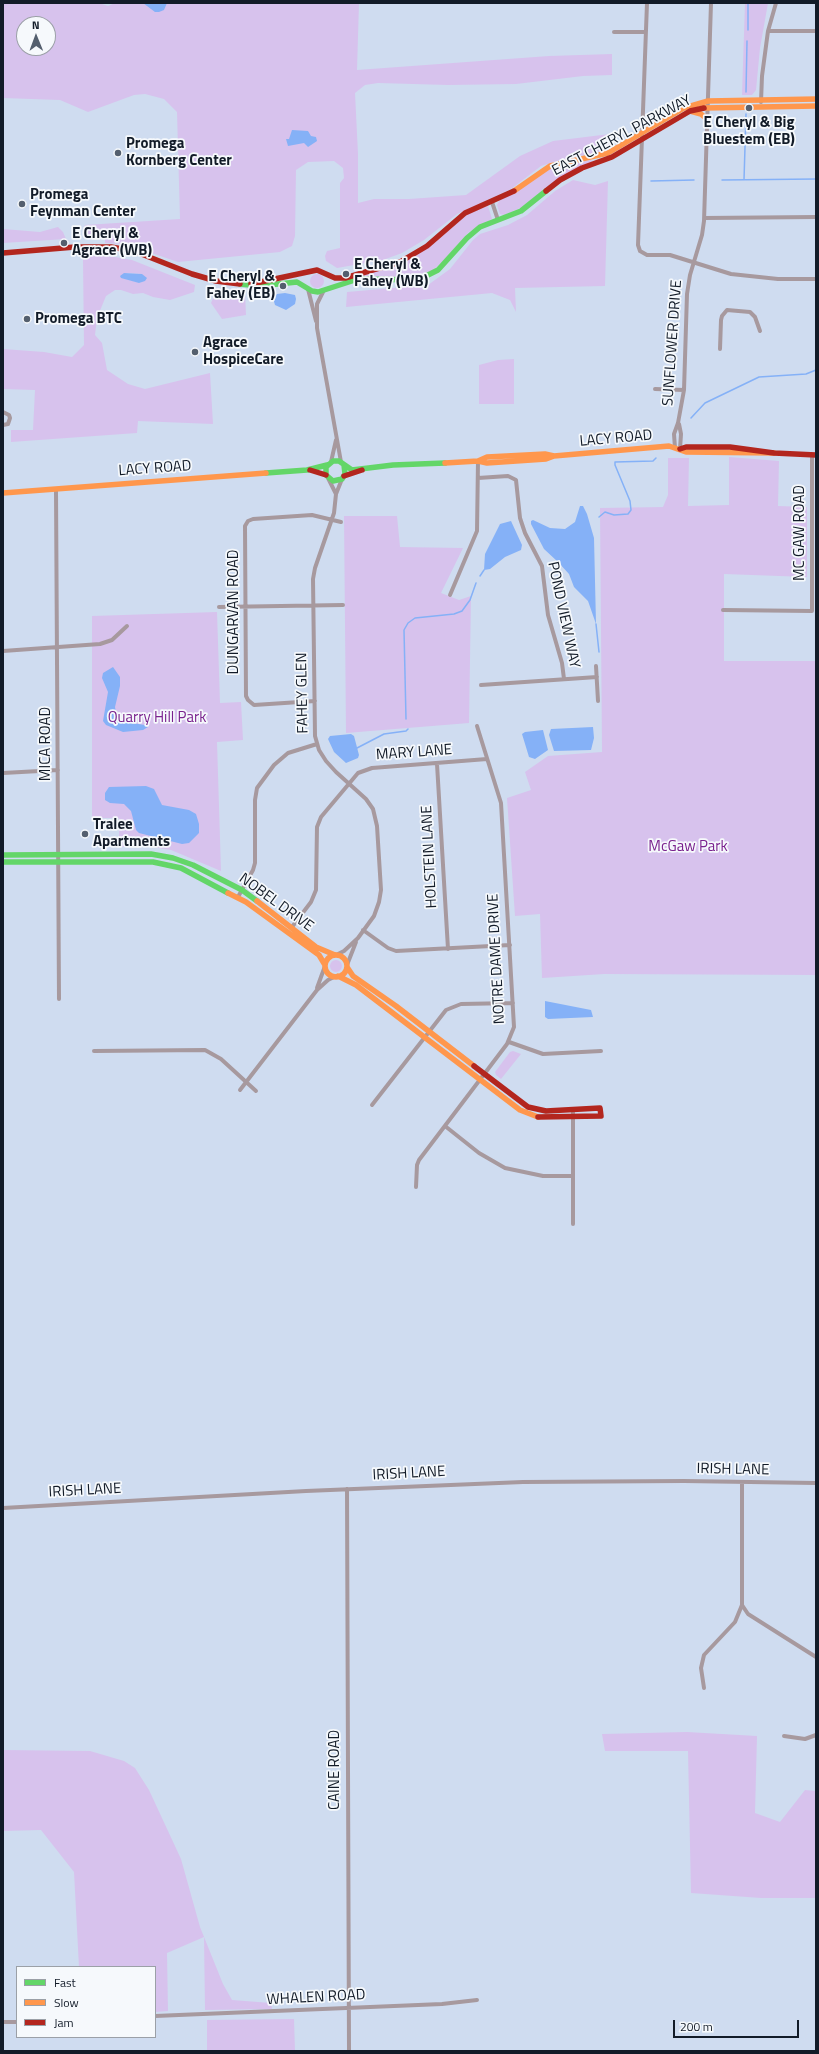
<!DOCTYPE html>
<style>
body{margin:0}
#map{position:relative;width:819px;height:2054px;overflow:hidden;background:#cfdcf0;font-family:"Titillium Web",sans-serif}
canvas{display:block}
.frame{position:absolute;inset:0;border:4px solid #121b28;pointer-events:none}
.legend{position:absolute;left:16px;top:1966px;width:140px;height:72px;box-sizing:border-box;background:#f6f9fc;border:1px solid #9ba0a7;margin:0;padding:5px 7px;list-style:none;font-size:12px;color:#121b28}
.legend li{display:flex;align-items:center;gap:8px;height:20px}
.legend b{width:20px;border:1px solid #9ba0a7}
.north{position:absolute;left:16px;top:16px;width:40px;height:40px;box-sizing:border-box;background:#f6f9fc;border:1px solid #9ba0a7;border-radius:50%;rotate:359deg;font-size:11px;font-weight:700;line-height:16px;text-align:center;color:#121b28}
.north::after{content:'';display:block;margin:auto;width:14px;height:18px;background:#545f6e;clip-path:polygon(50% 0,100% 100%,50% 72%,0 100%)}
.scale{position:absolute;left:673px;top:2020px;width:126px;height:18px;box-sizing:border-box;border:2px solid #121b28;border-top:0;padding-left:5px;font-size:12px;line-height:14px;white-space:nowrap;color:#121b28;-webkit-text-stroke:3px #f6f9fc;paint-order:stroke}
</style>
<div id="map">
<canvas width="819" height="2054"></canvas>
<div class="frame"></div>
<ul class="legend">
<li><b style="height:5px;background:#63d668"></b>Fast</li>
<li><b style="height:5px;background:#ff974d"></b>Slow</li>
<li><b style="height:5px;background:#b3261e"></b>Jam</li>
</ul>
<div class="north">N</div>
<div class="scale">200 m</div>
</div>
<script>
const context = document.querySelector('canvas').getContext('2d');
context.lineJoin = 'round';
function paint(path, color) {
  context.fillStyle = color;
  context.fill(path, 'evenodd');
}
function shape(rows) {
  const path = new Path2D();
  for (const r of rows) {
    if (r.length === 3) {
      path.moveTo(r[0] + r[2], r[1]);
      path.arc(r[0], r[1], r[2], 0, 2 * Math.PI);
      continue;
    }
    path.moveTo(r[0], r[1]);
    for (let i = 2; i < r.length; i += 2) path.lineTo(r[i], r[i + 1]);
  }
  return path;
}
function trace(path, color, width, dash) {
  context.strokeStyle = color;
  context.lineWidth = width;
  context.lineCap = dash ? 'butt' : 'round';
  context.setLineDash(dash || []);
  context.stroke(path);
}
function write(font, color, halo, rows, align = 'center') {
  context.font = font + ' "Titillium Web",sans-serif';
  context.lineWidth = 3.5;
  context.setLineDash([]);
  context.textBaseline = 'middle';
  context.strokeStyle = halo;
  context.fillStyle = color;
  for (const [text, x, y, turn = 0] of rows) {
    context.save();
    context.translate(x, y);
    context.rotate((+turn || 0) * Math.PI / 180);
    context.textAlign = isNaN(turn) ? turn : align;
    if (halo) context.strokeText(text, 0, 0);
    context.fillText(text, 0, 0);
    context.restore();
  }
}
paint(shape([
 [3,3,99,3,108,6,115,3,359,3,357,70,549,56,612,54,612,75,583,76,516,84,448,85,378,83,365,85,355,93,358,154,358,203,374,199,409,199,466,195,520,156,553,141,610,134,609,147,596,153,563,159,541,166,511,189,457,214,424,240,402,253,383,260,337,268,326,261,325,256,327,251,340,248,340,183,344,178,343,168,334,161,308,162,296,170,295,236,292,246,280,252,178,262,125,244,105,243,105,239,86,238,83,230,85,225,180,219,177,112,164,99,145,94,134,95,88,112,60,100,3,98],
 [24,24,48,24,48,48,24,48],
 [745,3,768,3,760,48,756,90,752,95,742,95],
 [591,160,592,162,554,181,523,207,504,215,500,214,497,205,499,201,548,169],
 [573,180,595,185,608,181,605,286,515,288,516,312,510,300,492,293,346,307,347,292,428,285,450,269,473,240,480,234,508,225,527,215,555,191],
 [488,206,492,219,469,232,442,262,432,271,411,278,356,277,400,264,412,258,433,244,470,212],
 [58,227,63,232,66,239,3,243,3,229,40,232],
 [85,255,115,257,132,260,195,285,194,292,170,300,153,297,143,293,133,294,121,290,115,290,106,296,97,318,95,335,102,343,107,370,128,384,145,389,210,373,213,424,138,421,137,433,11,442,11,430,33,430,35,390,3,389,3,349,44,352,72,357,84,345,83,260],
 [126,273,142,274,140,283,123,278],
 [317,281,7],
 [217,289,245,292,246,315,222,319,211,303],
 [514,359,514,404,479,404,479,365,498,360],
 [729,457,779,461,778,506,807,507,807,577,724,574,724,661,816,661,816,975,604,974,542,978,540,914,515,916,507,798,531,790,525,772,548,756,602,752,600,508,663,507,668,495,668,458,689,458,688,506,729,505],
 [344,516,397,516,400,547,463,548,441,593,459,600,471,596,469,723,346,733],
 [217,612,220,703,241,702,243,740,217,742,221,871,171,850,153,847,119,847,119,818,92,818,92,616],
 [336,966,6],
 [513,1051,521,1054,501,1079,496,1075,495,1072,510,1052],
 [687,1732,757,1736,755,1813,780,1822,805,1790,816,1791,816,1898,761,1898,691,1893,688,1751,605,1751,602,1734],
 [3,1750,90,1751,124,1761,135,1768,149,1790,181,1859,200,1927,223,1984,232,2000,271,2003,272,2009,205,2010,204,1937,167,1953,168,2011,155,2012,155,1967,79,1967,74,1872,41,1830,3,1831],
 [294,2019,295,2051,207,2051,207,2020]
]), '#d7c2ed');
paint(shape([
 [143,3,167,3,164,10,159,12,155,12],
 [292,130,308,131,311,136,316,137,317,141,308,147,304,143,288,146,286,139,289,139],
 [124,273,142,274,147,278,145,281,139,283,121,278,120,276],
 [285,293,295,295,296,299,295,304,286,310,275,305,273,298,277,294],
 [580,506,583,506,587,514,594,538,596,624,588,601,574,587,569,574,558,562,544,549,531,524,531,521,533,520,550,528,565,529,575,522],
 [511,521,522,545,521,550,505,557,490,569,484,570,485,554,500,524],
 [113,667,120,677,120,686,115,707,117,717,125,722,145,725,148,727,143,730,123,732,106,725,103,721,108,692,102,678,103,673],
 [593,727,594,738,591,750,554,751,549,735,551,729],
 [543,730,548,750,535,759,529,757,522,734,525,732],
 [351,734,354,736,359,755,358,758,346,763,334,752,328,739,330,736],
 [146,786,154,789,162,805,189,810,196,814,199,824,199,833,189,843,182,844,139,833,136,830,131,811,124,804,110,803,105,800,105,793,109,787],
 [545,1001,591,1010,593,1017,548,1019,545,1017]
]), '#85b1f7');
trace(shape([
 [748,30,748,3],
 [746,92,747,41],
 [722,180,816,179],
 [744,180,746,114],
 [651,181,694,180],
 [691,418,705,403,759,377,806,374,816,370],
 [599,517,605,512,614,515,628,514,631,510,630,501,615,465,615,462,653,461,656,458],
 [480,576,484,570],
 [596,624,599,652],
 [406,719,404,630,408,623,415,618,454,614,462,611,470,600,476,583],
 [357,748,384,734,406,731,408,729]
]), '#85b1f7', 1.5);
trace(shape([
 [647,3,638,245,640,251,647,255,670,255,731,274,778,279,816,279],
 [768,31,816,31],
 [614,32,646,32],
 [761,102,762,76,768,31,776,3],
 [492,202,498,220],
 [704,218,816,217],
 [308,289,316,321],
 [324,290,317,304,317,328,341,462],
 [720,349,721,320,722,316,727,310,750,312,755,317,760,331],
 [655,389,684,390],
 [3,412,9,415,10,418,8,424,3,425],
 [679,424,681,434,680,449],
 [675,448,674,434,678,423,684,390,687,294,690,275,702,235,704,221,711,3],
 [331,462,336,440],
 [328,478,336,494],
 [478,478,508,476,516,480,520,518,525,533,542,566,548,615,562,663,564,679],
 [56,490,59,999],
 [450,595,477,531,478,461],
 [219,607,343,605],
 [723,610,812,611,812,455],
 [3,651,100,644,112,640,127,626],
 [596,666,598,701],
 [481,685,597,677],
 [315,701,254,705,248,700,246,696,245,526,248,521,253,519,312,515,341,522],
 [437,764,448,949],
 [3,773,58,770],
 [238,897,253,870,255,863,255,800,257,788,274,765,288,753,317,744],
 [292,927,311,902,316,890,317,827,321,817,358,773,372,768,487,759],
 [363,930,388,948,396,951,510,945],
 [336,955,344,951,358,938,374,916,379,902,381,890,377,826,373,809,366,799,336,772,326,761,319,750,315,736,313,579,315,568,334,513,336,494,342,479],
 [347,965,356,942],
 [317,988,325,966],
 [509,1042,543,1054,601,1051],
 [94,1051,205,1050,221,1059,256,1091],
 [240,1090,317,990,328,980,336,976],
 [372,1105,446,1010,461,1004,513,1003],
 [445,1126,479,1153,505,1168,543,1176,572,1176],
 [416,1187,417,1165,419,1160,507,1044,514,1027,501,803,477,726],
 [573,1224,573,1109],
 [347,1489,349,2051],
 [3,1508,306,1491,523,1482,684,1481,816,1483],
 [742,1605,748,1614,816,1657],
 [704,1688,701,1668,704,1655,735,1622,742,1605,742,1482],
 [784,1736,805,1739,816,1735],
 [155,2016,442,2004,477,2000],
 [3,2022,17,2022]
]), '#a7999e', 4);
trace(shape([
 [240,284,259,286,297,282,312,291,318,292,358,279,418,280,438,270,467,238,480,227,521,211,546,191],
 [344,465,345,474,342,479,333,481,326,475,326,467,333,461,339,461,352,470,393,465,445,463],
 [266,473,307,470,327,465],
 [3,855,151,854,173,858,193,865,242,890,257,901],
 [3,862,153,862,181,868,228,893]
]), '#63d668', 5.5);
trace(shape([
 [704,108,816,106],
 [690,111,701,114,708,120],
 [514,191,550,166,608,153,684,108,708,101,816,99],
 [554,456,669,446,686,452,774,453],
 [445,463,478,461,487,463,546,459,554,456,545,454,487,457,478,461],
 [3,493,266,473],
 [228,893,246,902,319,955,325,965],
 [257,901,316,947,335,955],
 [336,966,11],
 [347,967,353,976,396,1006,474,1066],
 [338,976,356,985,520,1110,538,1117]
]), '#ff974d', 5.5);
trace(shape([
 [546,191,560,180,582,168,612,157,690,111,704,108],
 [3,253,75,247,111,247,134,251,192,274,216,281,240,284],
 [251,284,317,270,335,278,345,278,400,262,427,246,465,213,514,191],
 [680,449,686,447,730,447,774,453,816,455],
 [310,470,326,475],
 [344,476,362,470],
 [474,1066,528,1107,546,1111,600,1108,601,1116,538,1117]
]), '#b3261e', 5.5);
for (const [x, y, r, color] of [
 [749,108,4,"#545f6e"],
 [118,153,4,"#545f6e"],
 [22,204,4,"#545f6e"],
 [64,243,4,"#545f6e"],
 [346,274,4,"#545f6e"],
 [283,286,4,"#545f6e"],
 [27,319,4,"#545f6e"],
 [195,352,4,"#545f6e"],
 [85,834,4,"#545f6e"]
]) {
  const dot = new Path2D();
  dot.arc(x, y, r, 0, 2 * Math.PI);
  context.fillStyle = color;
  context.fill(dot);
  trace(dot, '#f6f9fc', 1.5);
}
write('bold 15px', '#121b28', '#f6f9fc', [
 ["E Cheryl & Big",749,123,"center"],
 ["Bluestem (EB)",749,140,"center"],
 ["Promega",126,144],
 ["Kornberg Center",126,161],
 ["Promega",30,195],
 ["Feynman Center",30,212],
 ["E Cheryl &",72,234],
 ["Agrace (WB)",72,251],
 ["E Cheryl &",354,265],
 ["Fahey (WB)",354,282],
 ["E Cheryl &",275,277,"right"],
 ["Fahey (EB)",275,294,"right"],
 ["Promega BTC",35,319],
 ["Agrace",203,343],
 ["HospiceCare",203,360],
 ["Tralee",93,825],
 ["Apartments",93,842]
], 'left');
write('15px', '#121b28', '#f6f9fc', [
 ["EAST CHERYL PARKWAY",622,136,-28],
 ["SUNFLOWER DRIVE",673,343,-86],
 ["LACY ROAD",616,439,-5],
 ["LACY ROAD",155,469,-4],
 ["MC GAW ROAD",800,533,-90],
 ["DUNGARVAN ROAD",234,612,-90],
 ["POND VIEW WAY",563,615,78],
 ["FAHEY GLEN",303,693,-91],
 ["MICA ROAD",46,744,-90],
 ["MARY LANE",414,753,-4],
 ["HOLSTEIN LANE",430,857,-93],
 ["NOBEL DRIVE",276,903,36],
 ["NOTRE DAME DRIVE",497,959,-93],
 ["IRISH LANE",733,1470,1],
 ["IRISH LANE",409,1474,-3],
 ["IRISH LANE",85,1491,-3],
 ["CAINE ROAD",335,1770,-90],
 ["WHALEN ROAD",316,1998,-3]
]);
write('15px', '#7a228e', '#f6f9fc', [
 ["Quarry Hill Park",157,718],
 ["McGaw Park",688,847]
]);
</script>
